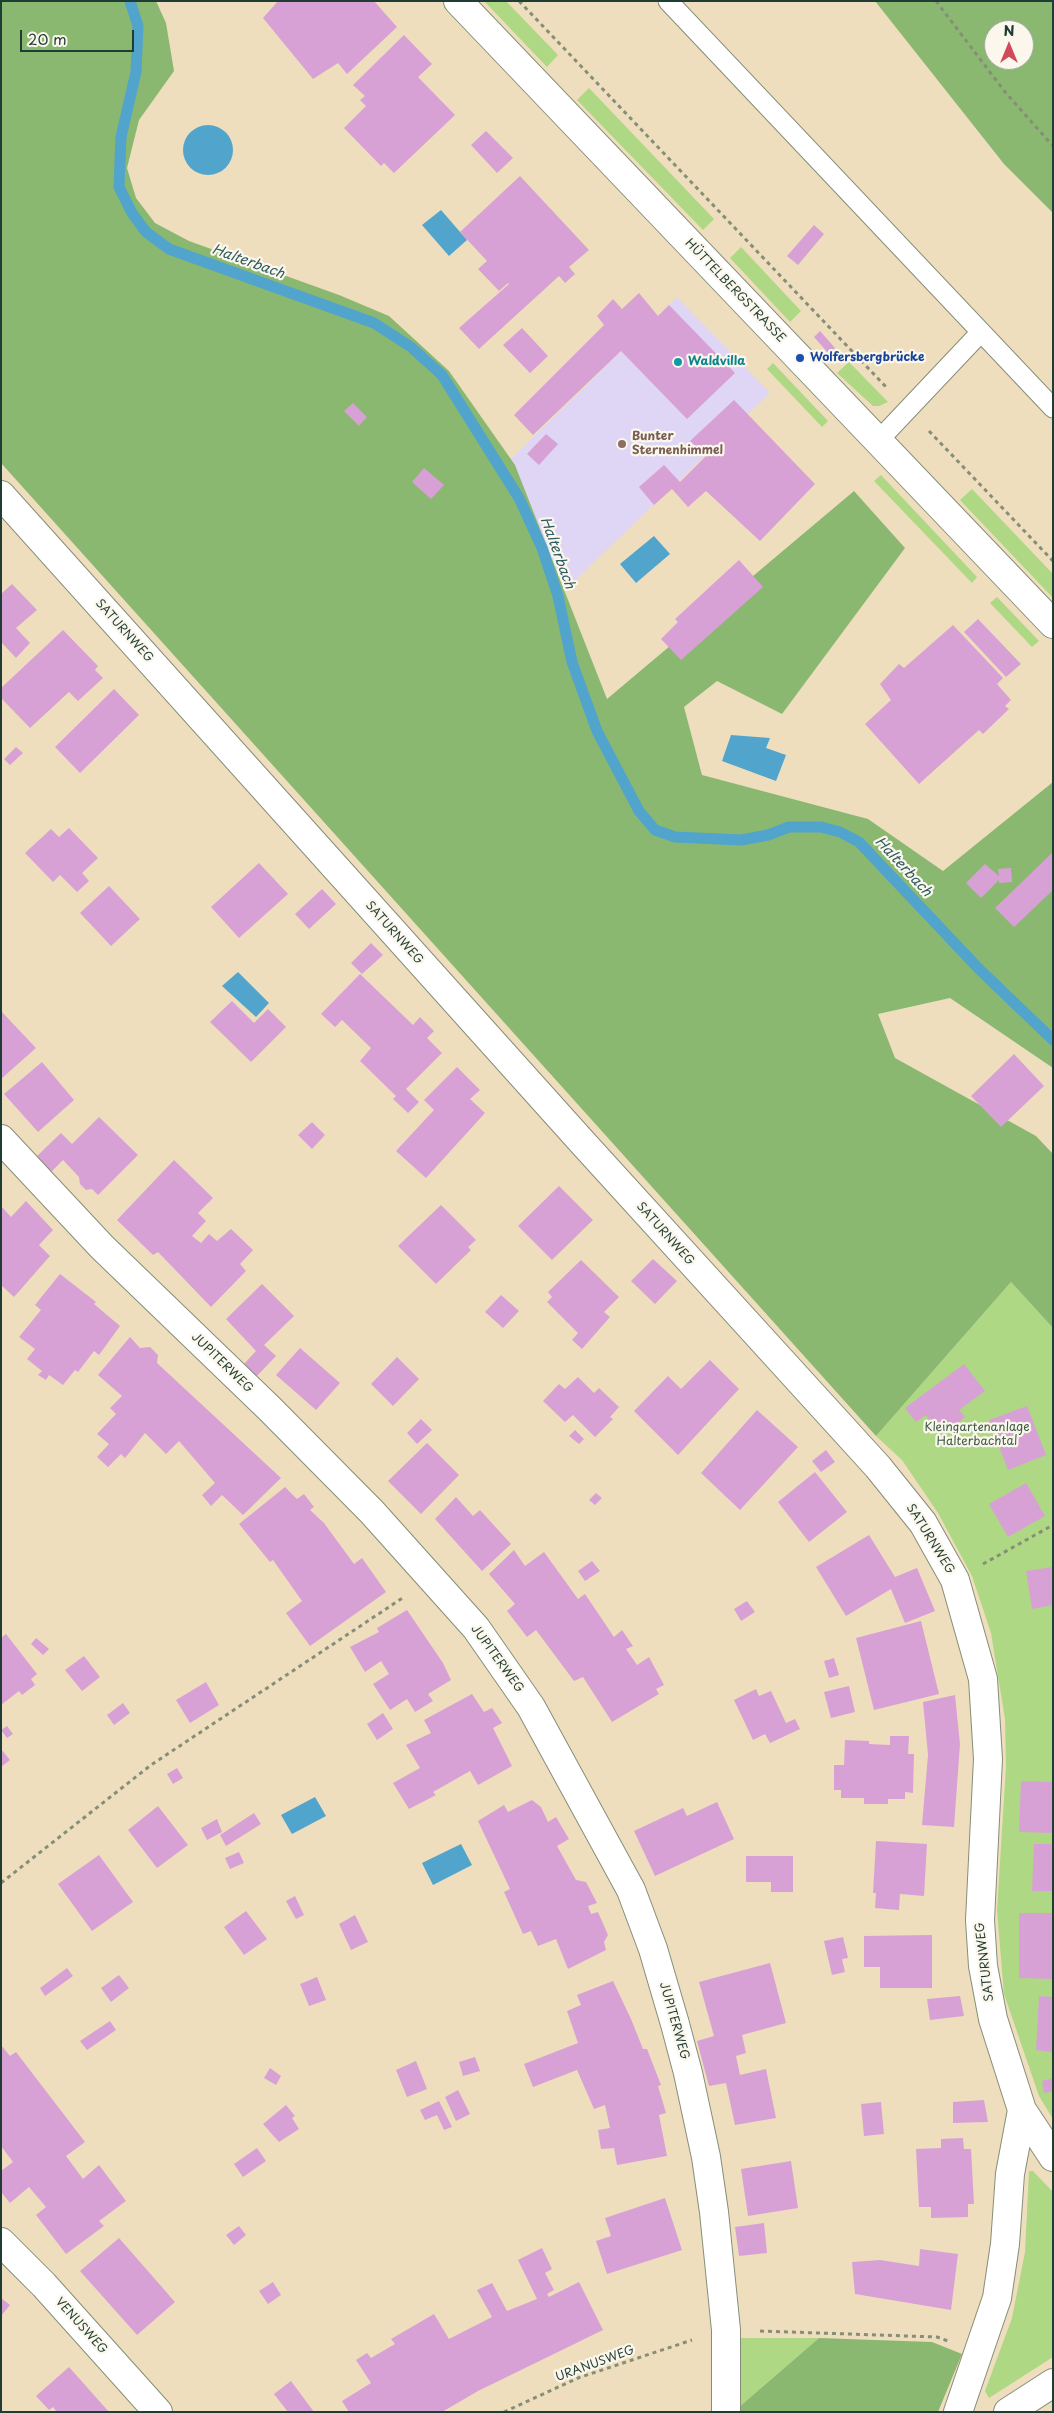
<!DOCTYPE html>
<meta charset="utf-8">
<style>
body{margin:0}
#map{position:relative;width:1054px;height:2413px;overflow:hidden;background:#eedebd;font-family:"Playpen Sans",sans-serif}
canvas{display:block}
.frame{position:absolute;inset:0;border:2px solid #1f3d34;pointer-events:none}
.north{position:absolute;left:984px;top:20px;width:50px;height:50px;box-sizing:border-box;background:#fbf7ec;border:1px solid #a3ada2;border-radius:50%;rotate:0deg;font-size:14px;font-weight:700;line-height:20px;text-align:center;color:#1f3d34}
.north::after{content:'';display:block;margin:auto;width:18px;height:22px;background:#d1495b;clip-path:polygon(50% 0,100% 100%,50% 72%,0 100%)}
.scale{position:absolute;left:20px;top:30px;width:114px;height:22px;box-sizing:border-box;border:2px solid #1f3d34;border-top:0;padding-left:6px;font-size:15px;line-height:18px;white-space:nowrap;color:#1f3d34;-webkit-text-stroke:4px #fbf7ec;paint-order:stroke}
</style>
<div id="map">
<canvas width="1054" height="2413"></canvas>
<div class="frame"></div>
<div class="north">N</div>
<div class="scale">20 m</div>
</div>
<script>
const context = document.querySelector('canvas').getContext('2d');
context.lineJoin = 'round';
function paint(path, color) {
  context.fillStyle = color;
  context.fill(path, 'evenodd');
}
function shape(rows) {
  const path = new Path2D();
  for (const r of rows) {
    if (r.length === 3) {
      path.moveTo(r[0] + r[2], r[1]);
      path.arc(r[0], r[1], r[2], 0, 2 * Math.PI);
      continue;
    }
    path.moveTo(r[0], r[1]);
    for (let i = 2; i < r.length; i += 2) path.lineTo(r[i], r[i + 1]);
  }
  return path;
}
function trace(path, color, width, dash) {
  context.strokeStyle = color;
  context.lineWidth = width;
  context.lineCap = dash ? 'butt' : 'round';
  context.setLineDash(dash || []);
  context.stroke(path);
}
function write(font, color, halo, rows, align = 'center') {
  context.font = font + ' "Playpen Sans",sans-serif';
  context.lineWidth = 4.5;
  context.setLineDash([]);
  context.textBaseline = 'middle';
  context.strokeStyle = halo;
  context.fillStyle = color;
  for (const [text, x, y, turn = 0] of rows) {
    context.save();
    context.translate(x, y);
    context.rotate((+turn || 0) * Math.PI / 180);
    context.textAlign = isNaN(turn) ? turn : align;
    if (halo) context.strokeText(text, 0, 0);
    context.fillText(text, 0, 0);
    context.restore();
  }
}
paint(shape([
 [677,297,770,393,565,590,511,459]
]), '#dfd5f5');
paint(shape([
 [484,1,506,1,558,55,547,67],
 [589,88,714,219,703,230,577,100],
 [741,247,801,311,790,322,730,258],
 [849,362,888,402,879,406,873,406,837,373],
 [773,363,828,421,822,427,767,369],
 [881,475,977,577,972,583,874,481],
 [972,489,1053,574,1053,598,960,500],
 [997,597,1039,641,1032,647,990,603],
 [1011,1282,1053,1328,1053,2119,1039,2096,1004,1994,997,1911,1006,1766,1005,1719,991,1633,972,1576,938,1513,902,1460,876,1436],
 [1029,2171,1033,2171,1053,2192,1053,2357,989,2398,985,2391,1012,2318,1025,2252],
 [738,2338,819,2338,738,2408]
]), '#aed883');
paint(shape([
 [1,1,156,1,166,23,174,71,139,120,127,168,136,198,155,223,189,241,339,295,389,316,449,371,515,465,607,699,854,491,905,548,782,714,717,681,684,707,702,775,868,819,943,871,1053,782,1053,1068,950,998,878,1014,895,1058,1036,1136,1053,1154,1053,1328,1011,1282,876,1436,1,463],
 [875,1,1053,1,1053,213,1004,164],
 [994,30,1024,30,1024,60,994,60],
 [819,2338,932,2342,962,2354,938,2412,738,2412,738,2408]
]), '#8ab871');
paint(shape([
 [208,150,25],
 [441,210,467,240,449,256,422,225],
 [654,536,670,554,636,583,620,564],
 [731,735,770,738,766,748,786,755,776,781,722,761],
 [238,972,269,1003,256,1017,222,986],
 [315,1797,326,1816,292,1834,281,1815],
 [461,1844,472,1865,433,1885,422,1863]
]), '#51a4cc');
trace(shape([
 [130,1,138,26,136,72,121,137,119,187,132,213,146,232,169,249,374,323,411,347,442,375,519,498,542,548,558,596,572,662,597,731,639,811,655,830,675,837,741,840,768,835,789,827,821,827,840,832,859,842,979,969,1053,1040]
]), '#51a4cc', 11);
paint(shape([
 [278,1,374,1,397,27,347,74,338,63,313,79,263,18],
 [404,35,432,64,418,77,455,115,394,173,384,163,381,166,344,128,366,106,360,100,365,96,353,85],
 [486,131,513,158,497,173,471,145],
 [520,176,589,250,569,267,575,274,565,283,559,276,479,349,459,328,509,284,508,283,499,291,478,269,487,261,460,232],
 [814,225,824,234,798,265,787,256],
 [639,293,658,316,669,305,735,373,687,419,621,351,533,435,514,415,604,325,597,316,613,299,622,309],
 [522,328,548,356,530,373,503,345],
 [820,331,835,348,829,354,814,337],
 [734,400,815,484,760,541,706,491,688,507,672,489,654,505,639,487,664,465,680,482,706,456,690,441],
 [353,403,367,417,359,426,344,411],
 [546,434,558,444,539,465,527,454],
 [424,468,444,485,431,499,412,482],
 [739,560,763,587,681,660,661,639,678,622,675,619],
 [12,584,37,610,16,628,30,643,16,658,1,642,1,594],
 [978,619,1021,664,1006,677,964,632],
 [953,625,1003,678,997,684,1011,700,1005,706,1009,709,983,734,979,730,919,784,865,724,891,700,880,684,899,664,904,668],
 [63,630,98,666,95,670,103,678,78,701,69,692,30,728,1,698,1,688],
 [114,689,139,715,80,773,55,747],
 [16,747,23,753,10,765,4,759],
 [69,828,98,858,82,873,89,881,77,892,60,875,53,882,25,853,51,829,59,837],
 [1053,852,1053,890,1014,927,995,908],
 [259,863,288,894,239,938,211,907],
 [985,864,999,876,998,869,1011,868,1012,882,999,883,999,880,981,898,966,883],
 [109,886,140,919,111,946,80,913],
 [322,889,336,904,309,929,295,914],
 [371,943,383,955,362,974,351,963],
 [360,974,413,1025,420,1017,434,1031,427,1038,442,1053,406,1089,419,1102,408,1113,393,1099,396,1096,360,1061,371,1048,342,1020,335,1027,321,1014],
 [232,1001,254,1023,268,1009,286,1027,251,1062,210,1022],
 [1,1011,36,1048,1,1079],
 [1014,1054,1044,1086,1001,1127,971,1096],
 [42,1062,74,1100,38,1132,4,1094],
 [457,1067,480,1090,470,1099,485,1113,426,1178,396,1151,434,1110,424,1100],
 [99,1117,138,1155,98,1195,92,1189,86,1190,80,1184,79,1177,63,1160,51,1172,36,1157,61,1133,72,1144],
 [312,1122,325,1135,312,1149,298,1135],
 [174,1160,213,1198,198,1213,206,1221,192,1236,201,1243,209,1234,217,1241,231,1229,253,1250,240,1264,246,1271,211,1307,158,1252,153,1255,117,1220],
 [559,1186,593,1220,552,1260,518,1226],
 [26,1201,53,1230,39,1245,50,1256,14,1297,1,1285,1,1206,11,1217],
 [441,1205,476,1240,468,1247,471,1250,436,1284,398,1246],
 [653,1259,677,1281,655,1304,631,1281],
 [581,1260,619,1297,604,1312,610,1317,582,1349,572,1340,578,1333,547,1302,552,1297,548,1292],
 [60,1274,96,1302,94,1304,120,1326,99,1355,94,1351,78,1372,75,1370,63,1385,49,1375,46,1380,38,1375,42,1371,27,1359,35,1349,19,1337,41,1310,35,1305],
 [262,1284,294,1316,264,1345,276,1356,255,1378,242,1366,256,1351,226,1319],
 [501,1295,519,1311,503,1328,485,1312],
 [130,1337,140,1348,150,1347,158,1355,157,1363,281,1478,243,1515,222,1495,211,1506,202,1495,215,1483,179,1441,166,1454,145,1433,125,1458,121,1454,108,1467,97,1457,109,1444,97,1434,116,1414,110,1408,122,1396,98,1375],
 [300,1348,340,1383,316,1410,276,1375],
 [397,1357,419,1379,393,1406,371,1384],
 [710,1360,739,1389,678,1455,634,1411,668,1376,681,1389],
 [964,1364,985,1391,959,1410,965,1417,952,1428,946,1420,935,1428,926,1415,916,1422,905,1408],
 [578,1377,594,1393,599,1388,619,1407,610,1417,613,1419,595,1437,573,1415,565,1422,543,1401,559,1384,565,1389],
 [1027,1406,1046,1455,1008,1470,989,1420],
 [757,1410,798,1447,740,1510,701,1473],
 [421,1419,432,1430,417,1444,407,1433],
 [575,1430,584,1439,579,1444,569,1436],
 [427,1443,459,1475,421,1514,388,1481],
 [826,1450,835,1462,821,1472,812,1461],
 [815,1472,847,1512,809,1542,778,1502],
 [1026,1483,1045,1516,1008,1537,989,1504],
 [285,1487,297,1499,304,1494,314,1507,310,1510,324,1523,354,1564,362,1558,386,1592,310,1646,286,1613,302,1601,273,1560,270,1562,239,1524],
 [596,1493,602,1498,595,1505,589,1500],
 [456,1497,473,1516,480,1510,511,1544,482,1571,435,1519],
 [869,1535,895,1577,917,1568,935,1611,905,1623,891,1589,846,1616,816,1567],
 [514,1550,525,1566,544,1552,578,1599,585,1594,614,1637,622,1630,633,1646,626,1649,637,1665,649,1657,664,1685,656,1689,659,1694,612,1722,583,1677,574,1681,536,1630,527,1637,507,1611,515,1604,489,1574],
 [592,1561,600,1571,585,1581,578,1571],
 [1053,1567,1053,1605,1032,1609,1026,1571],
 [747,1601,755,1612,741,1621,734,1609],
 [407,1610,443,1663,451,1680,428,1694,433,1701,415,1712,407,1699,390,1710,373,1684,389,1674,381,1661,365,1672,350,1647,379,1632,377,1628],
 [921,1621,939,1694,874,1710,856,1638],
 [6,1634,37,1674,31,1679,35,1685,22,1695,19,1691,1,1705,1,1638],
 [36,1638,49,1649,43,1655,31,1644],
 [84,1656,100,1677,82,1691,65,1670],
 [834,1658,839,1675,829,1678,824,1661],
 [206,1682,219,1705,190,1723,176,1700],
 [849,1686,855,1712,831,1718,824,1692],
 [756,1689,759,1696,771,1691,786,1723,795,1719,800,1729,770,1743,765,1734,753,1740,734,1700],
 [472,1694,484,1712,492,1708,502,1723,493,1728,512,1766,478,1785,470,1771,433,1792,436,1795,409,1809,393,1783,420,1768,406,1745,431,1733,424,1720],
 [955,1695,960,1744,954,1827,922,1825,928,1755,923,1702],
 [123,1703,130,1713,114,1725,107,1715],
 [383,1713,393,1729,377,1740,367,1724],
 [7,1726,13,1734,7,1738,1,1730],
 [890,1736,909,1736,908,1754,914,1754,913,1793,905,1792,905,1799,888,1799,888,1804,864,1804,864,1798,841,1798,841,1790,834,1790,834,1765,844,1765,845,1740,869,1741,869,1744,890,1745],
 [1,1749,10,1760,1,1767],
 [177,1768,183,1778,173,1784,167,1774],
 [1021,1781,1053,1782,1053,1833,1019,1832],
 [532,1800,541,1807,548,1822,556,1817,569,1839,557,1846,576,1880,586,1882,597,1903,588,1906,591,1914,598,1912,608,1935,604,1942,606,1950,568,1969,556,1939,538,1946,531,1931,523,1934,504,1892,510,1889,478,1821,504,1805,508,1812],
 [717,1802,734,1839,655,1876,634,1831,683,1808,687,1816],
 [158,1806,188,1845,157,1868,128,1830],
 [254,1813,261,1824,226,1846,220,1835],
 [217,1819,222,1832,207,1840,201,1828],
 [876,1841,927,1844,924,1896,900,1894,899,1910,875,1908,876,1893,873,1893],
 [1034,1844,1053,1844,1053,1891,1032,1891],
 [239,1852,244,1863,230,1869,225,1858],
 [99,1855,133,1902,92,1931,58,1884],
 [746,1856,793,1856,793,1892,771,1892,771,1882,746,1882],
 [295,1896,304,1915,296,1919,286,1901],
 [246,1911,267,1939,244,1955,224,1927],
 [1019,1913,1053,1913,1053,1979,1019,1978],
 [355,1915,368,1942,351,1950,339,1924],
 [932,1935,932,1988,880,1988,880,1967,864,1967,864,1936],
 [843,1937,848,1958,842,1959,845,1972,832,1975,824,1941],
 [770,1963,786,2023,742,2035,746,2053,736,2056,740,2075,766,2069,776,2118,735,2125,726,2083,709,2086,697,2041,714,2036,699,1982],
 [67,1968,73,1976,45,1996,40,1988],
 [119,1975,129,1988,111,2002,101,1988],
 [317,1977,326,2000,309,2006,300,1984],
 [613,1981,631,2019,643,2049,647,2049,661,2085,658,2086,666,2113,659,2115,667,2156,617,2165,614,2148,601,2149,598,2130,610,2128,605,2105,594,2109,577,2070,533,2087,524,2064,578,2043,567,2011,581,2005,577,1995],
 [960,1996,964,2016,930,2020,927,1999],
 [1039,1996,1053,1997,1053,2052,1036,2050],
 [110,2021,116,2030,87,2050,80,2041],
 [1,2045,10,2056,16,2052,85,2142,66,2156,83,2179,99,2165,126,2201,99,2221,104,2226,66,2254,36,2215,46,2207,29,2187,10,2203,1,2192,1,2171,13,2162,1,2146],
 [475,2057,480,2071,463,2076,459,2062],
 [416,2061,427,2089,407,2097,396,2070],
 [270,2068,281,2076,276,2085,264,2078],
 [1053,2078,1053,2091,1044,2093,1042,2081],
 [458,2090,470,2114,456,2121,445,2097],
 [984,2100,988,2122,953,2123,953,2102],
 [439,2101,452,2127,444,2130,437,2115,425,2120,420,2110],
 [881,2102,884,2134,864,2136,861,2104],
 [286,2105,295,2116,292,2118,299,2129,279,2142,263,2124],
 [963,2138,964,2149,971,2149,974,2204,968,2204,968,2217,931,2218,931,2207,919,2207,916,2149,941,2148,941,2139],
 [257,2148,266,2161,243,2177,234,2164],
 [791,2161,798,2208,748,2216,741,2169],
 [665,2198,682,2250,607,2274,596,2241,611,2236,605,2218],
 [764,2223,767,2253,739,2256,735,2227],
 [239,2226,246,2235,234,2245,226,2235],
 [119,2238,175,2302,137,2335,80,2271],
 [542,2248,552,2269,545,2273,554,2290,547,2294,549,2297,579,2282,603,2330,478,2391,442,2412,349,2412,342,2401,371,2383,356,2360,367,2353,371,2358,395,2344,391,2339,434,2314,449,2339,492,2317,477,2290,492,2283,507,2311,537,2299,518,2260],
 [920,2249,958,2254,951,2310,855,2294,852,2262,880,2260,919,2266],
 [273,2282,281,2295,268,2304,259,2291],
 [1,2298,10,2305,1,2316],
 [69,2367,109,2412,57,2412,53,2407,49,2410,36,2396],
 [291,2381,314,2412,288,2412,274,2394]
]), '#d8a1d6');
const lane = shape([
 [668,1,1053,408],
 [878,441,980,333]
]);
const street = shape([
 [1,495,583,1143,878,1467,923,1523,955,1580,983,1679,988,1759,980,1920,983,1966,993,2019,1022,2110,1053,2157],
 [1,1139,102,1247,270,1409,372,1512,476,1628,531,1707,631,1890,653,1949,675,2024,688,2073,706,2157,714,2212,726,2330,726,2412],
 [1,2242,44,2285,158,2412],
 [958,2412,997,2298,1005,2244,1010,2174,1022,2110]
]);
const secondary = shape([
 [458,1,1053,624],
 [1008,2412,1053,2383]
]);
trace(lane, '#868e78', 21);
trace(street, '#868e78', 30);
trace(secondary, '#868e78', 30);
trace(shape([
 [519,1,888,389],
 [936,1,1005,92,1053,146],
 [929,431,1053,561],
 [983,1564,1053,1525],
 [1,1883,151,1765,404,1597],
 [760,2331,937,2337,948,2341],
 [504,2412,578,2378,692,2340]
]), '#868e78', 3, [4, 4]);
trace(lane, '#fff', 19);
trace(street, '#fff', 28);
trace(secondary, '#fff', 28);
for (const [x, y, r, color] of [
 [800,358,5,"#1a4fb4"],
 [678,362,5,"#0f9aa8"],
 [622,444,5,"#8d6e63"]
]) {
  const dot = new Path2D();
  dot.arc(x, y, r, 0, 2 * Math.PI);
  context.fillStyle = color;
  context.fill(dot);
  trace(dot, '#fbf7ec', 2);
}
write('12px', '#1f3d34', '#fbf7ec', [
 ["HÜTTELBERGSTRASSE",735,291,46],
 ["SATURNWEG",124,631,48],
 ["SATURNWEG",394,933,48],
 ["SATURNWEG",665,1234,48],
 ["JUPITERWEG",222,1363,44],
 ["SATURNWEG",930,1539,58],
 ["JUPITERWEG",497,1659,54],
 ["SATURNWEG",985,1962,-97],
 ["JUPITERWEG",674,2021,74],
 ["VENUSWEG",81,2326,48],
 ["URANUSWEG",595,2364,-20]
]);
write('bold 12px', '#164399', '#fbf7ec', [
 ["Wolfersbergbrücke",810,358]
], 'left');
write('bold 12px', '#0d838f', '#fbf7ec', [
 ["Waldvilla",688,362]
], 'left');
write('bold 12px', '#785e54', '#fbf7ec', [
 ["Bunter",632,437],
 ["Sternenhimmel",632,451]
], 'left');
write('12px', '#3c5c44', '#fbf7ec', [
 ["Kleingartenanlage",977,1428],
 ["Halterbachtal",977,1442]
]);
write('italic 14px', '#2e5c62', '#fbf7ec', [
 ["Halterbach",248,262,20],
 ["Halterbach",557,553,70],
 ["Halterbach",903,867,47]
]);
</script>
